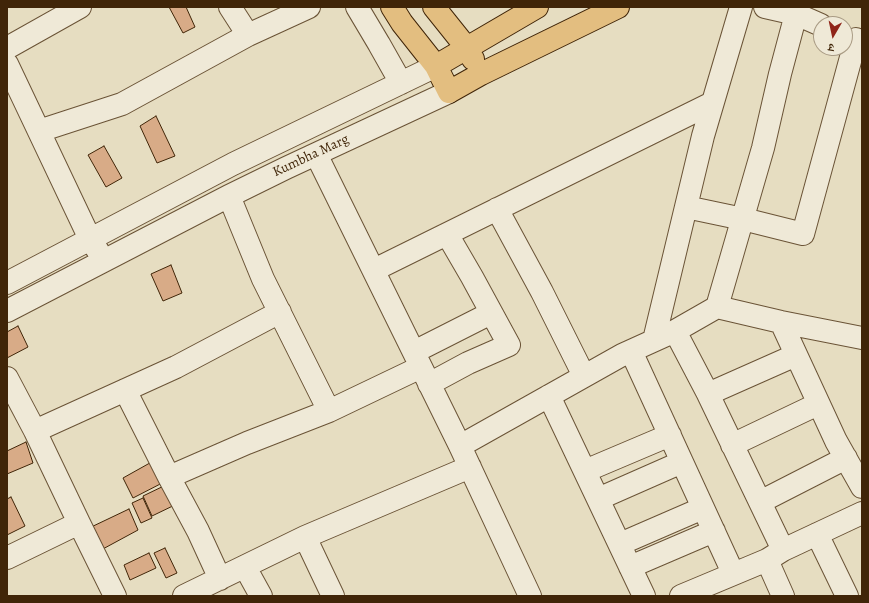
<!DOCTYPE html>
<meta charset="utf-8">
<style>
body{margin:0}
#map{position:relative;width:869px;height:603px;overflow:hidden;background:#e6ddc1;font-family:Alegreya,"Noto Serif Devanagari",serif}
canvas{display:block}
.frame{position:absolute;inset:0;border:8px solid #402508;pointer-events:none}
.north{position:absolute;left:813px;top:16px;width:40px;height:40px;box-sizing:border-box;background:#efe9d7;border:1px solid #a99b84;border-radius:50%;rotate:189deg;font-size:11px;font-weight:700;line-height:16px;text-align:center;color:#402508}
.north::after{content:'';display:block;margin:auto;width:14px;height:18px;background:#8f2418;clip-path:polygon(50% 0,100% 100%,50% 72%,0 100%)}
</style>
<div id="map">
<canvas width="869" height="603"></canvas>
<div class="frame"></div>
<div class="north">उ</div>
</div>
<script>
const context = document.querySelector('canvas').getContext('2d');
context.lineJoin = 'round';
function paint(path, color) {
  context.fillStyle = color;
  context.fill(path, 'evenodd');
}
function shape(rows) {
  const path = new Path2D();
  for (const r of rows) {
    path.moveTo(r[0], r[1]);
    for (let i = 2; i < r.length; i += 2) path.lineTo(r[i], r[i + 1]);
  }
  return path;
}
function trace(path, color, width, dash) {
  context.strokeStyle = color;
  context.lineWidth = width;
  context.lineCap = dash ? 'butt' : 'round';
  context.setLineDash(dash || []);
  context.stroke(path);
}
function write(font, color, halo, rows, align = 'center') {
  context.font = font + ' Alegreya,serif';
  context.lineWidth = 3;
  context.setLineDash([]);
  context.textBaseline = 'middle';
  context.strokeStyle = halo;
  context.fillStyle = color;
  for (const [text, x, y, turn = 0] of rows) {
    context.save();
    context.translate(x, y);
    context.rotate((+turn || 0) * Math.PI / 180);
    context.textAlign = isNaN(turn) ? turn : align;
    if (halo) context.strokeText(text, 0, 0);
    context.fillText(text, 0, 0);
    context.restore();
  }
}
const building = shape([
 [169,7,186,7,195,27,183,33,169,7],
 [156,116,175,156,157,163,140,126,156,116],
 [104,146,122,178,106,187,88,155,104,146],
 [171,265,182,293,163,301,151,274,171,265],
 [18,326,28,347,7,358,7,332,18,326],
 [26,442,33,463,7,474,7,451,26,442],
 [157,459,168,480,133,498,123,478,157,459],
 [170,483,181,502,152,516,143,496,170,483],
 [11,497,25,526,7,535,7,499,11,497],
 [143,498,152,518,141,523,132,503,143,498],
 [129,509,138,530,101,550,87,529,129,509],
 [165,548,177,573,166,578,154,553,165,548],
 [149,553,156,568,130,580,124,565,149,553]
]);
paint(building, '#d8ab87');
trace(building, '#402508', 1);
const minor = shape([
 [230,7,248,35],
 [357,7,379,44,401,83],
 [796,14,821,25],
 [7,48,80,7],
 [7,64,90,239,98,251],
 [39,131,122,104,248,35,309,7],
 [316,154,460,446,530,596],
 [686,207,743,219,803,234,856,39],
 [497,209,542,292,584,376],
 [374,270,712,103],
 [7,283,233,164,436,66],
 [717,307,763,148,780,74,796,14,765,7],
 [7,311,229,196,286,168,449,92],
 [781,322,836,441,862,487],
 [675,331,708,394],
 [654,340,703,136,741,7],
 [631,351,733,573],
 [414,352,491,313],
 [7,378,35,431,176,367,280,312],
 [429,384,468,363,509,345,472,277,447,234],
 [125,390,169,477],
 [549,396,644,596],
 [329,411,421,367],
 [35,431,79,523,115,596],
 [732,445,818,404],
 [460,446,622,355,675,331,717,307,781,322,862,338],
 [585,471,670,435],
 [598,499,682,462],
 [760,502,846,458],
 [817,534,847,596],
 [305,537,333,596],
 [620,544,703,508],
 [783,550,708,394,796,355],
 [7,558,79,523],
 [767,560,783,596],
 [245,567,261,596],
 [630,567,714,531],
 [220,579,198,531,169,477,247,443,329,411,263,279,229,196],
 [184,596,305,537,470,467],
 [681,596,767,560,783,550,862,513]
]);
const major = shape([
 [392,7,402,23,436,66,449,92,481,74,618,7],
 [434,7,466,47,473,59],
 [436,66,537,7]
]);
trace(minor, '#6a5336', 24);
trace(major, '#402508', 24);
trace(minor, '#efe9d7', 22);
trace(major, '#e3be80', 22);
write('14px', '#402508', '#efe9d7', [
 ["Kumbha Marg",311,156,-25]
]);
</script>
